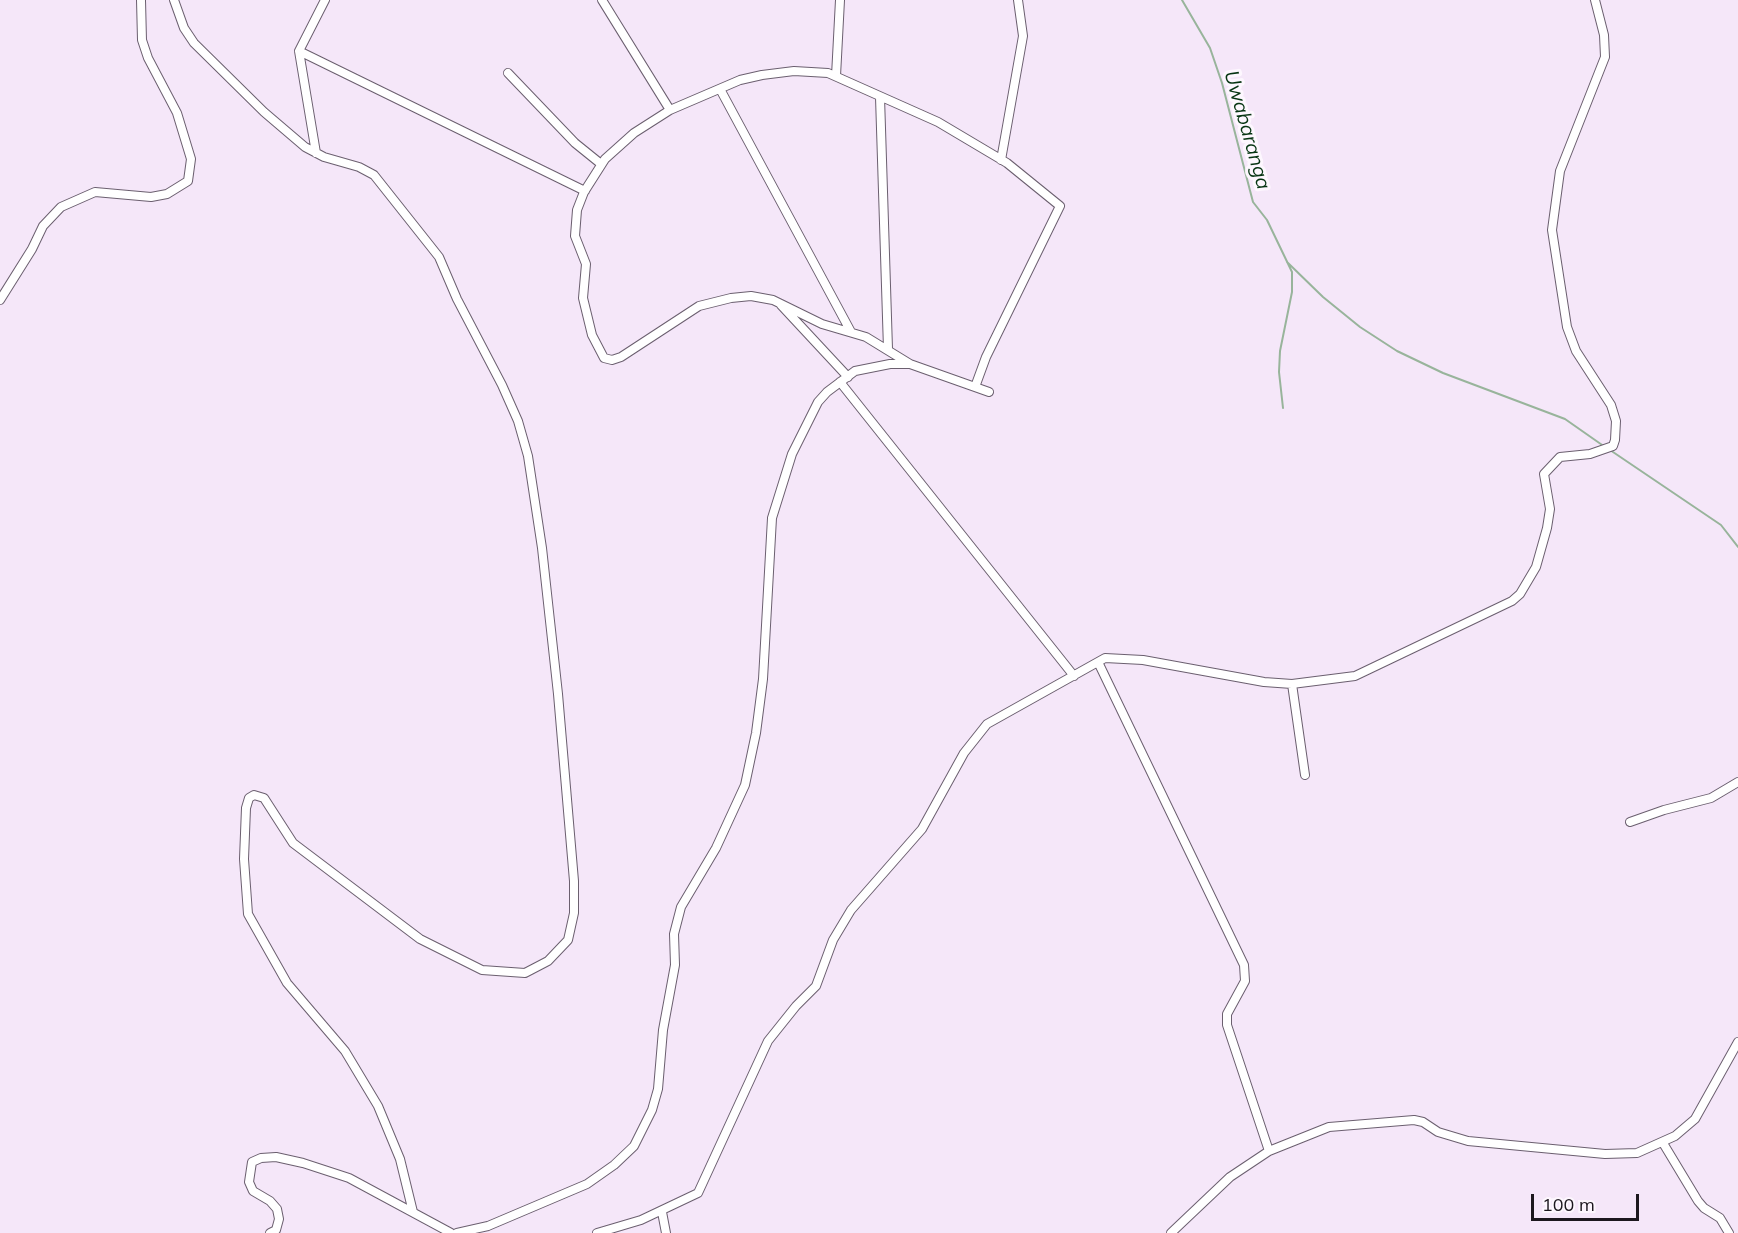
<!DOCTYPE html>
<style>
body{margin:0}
#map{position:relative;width:1738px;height:1233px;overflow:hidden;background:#f5e7f9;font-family:Mulish,sans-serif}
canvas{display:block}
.scale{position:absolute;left:1531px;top:1194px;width:108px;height:27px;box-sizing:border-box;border:3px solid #1c171e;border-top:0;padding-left:8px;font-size:18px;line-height:21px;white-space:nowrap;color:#1c171e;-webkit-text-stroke:4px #fdf7fe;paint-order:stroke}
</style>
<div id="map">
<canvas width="1738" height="1233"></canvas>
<div class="scale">100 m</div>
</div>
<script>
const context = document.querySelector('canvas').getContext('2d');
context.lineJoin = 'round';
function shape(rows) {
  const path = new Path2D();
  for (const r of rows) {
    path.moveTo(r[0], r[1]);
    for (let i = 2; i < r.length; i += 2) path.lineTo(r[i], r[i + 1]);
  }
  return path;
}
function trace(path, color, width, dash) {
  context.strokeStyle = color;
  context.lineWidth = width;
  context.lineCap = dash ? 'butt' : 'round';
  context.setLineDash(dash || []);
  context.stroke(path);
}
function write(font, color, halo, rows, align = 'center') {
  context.font = font + ' Mulish,sans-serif';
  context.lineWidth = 6;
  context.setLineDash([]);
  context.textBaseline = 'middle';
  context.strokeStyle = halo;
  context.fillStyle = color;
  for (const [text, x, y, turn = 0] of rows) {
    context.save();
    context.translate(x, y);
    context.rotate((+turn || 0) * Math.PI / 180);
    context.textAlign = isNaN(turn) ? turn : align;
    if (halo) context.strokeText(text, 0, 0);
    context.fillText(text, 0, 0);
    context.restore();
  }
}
trace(shape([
 [1182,0,1210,48,1222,83,1253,202,1267,220,1292,272,1292,292,1280,351,1279,372,1283,408],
 [1287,262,1323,297,1360,327,1397,351,1443,373,1565,419,1605,447],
 [1610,450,1721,525,1738,547]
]), '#98b49b', 2);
const minor = shape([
 [174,0,184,28,194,43,264,112,305,147,324,157,359,167,374,175,439,257,457,299,502,385,518,421,528,456,542,548,558,694,574,881,574,913,568,940,548,961,525,973,482,970,420,939,293,843,264,798,254,795,249,798,246,808,244,859,248,914,287,983,345,1051,378,1106,400,1159,413,1212],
 [602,0,670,110],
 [299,51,585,191],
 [508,73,575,143,601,164],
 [836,76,840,0],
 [720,89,851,332],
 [880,97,888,349],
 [316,153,299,51,325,0],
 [1001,160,1023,36,1018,0],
 [0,300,32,249,43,226,61,207,95,192,151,197,167,194,188,181,191,159,177,113,148,58,142,40,141,0],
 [781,305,848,377],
 [910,364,866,337,822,324,773,300,751,296,731,298,699,306,621,357,612,360,604,358,592,335,583,298,586,264,575,236,577,210,584,192,605,159,634,133,670,110,740,80,762,75,794,71,828,73,938,122,1007,163,1060,206,986,357,975,387],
 [840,382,1074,676],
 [1098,662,1244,965,1245,981,1227,1014,1227,1025,1269,1151],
 [1292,684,1305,775],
 [1630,822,1664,810,1711,798,1738,782],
 [1663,1143,1698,1201,1704,1208,1720,1218,1729,1233],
 [662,1212,666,1233],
 [270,1233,276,1230,279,1219,277,1209,270,1201,253,1191,249,1182,252,1162,261,1158,276,1157,303,1163,349,1178,451,1233],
 [457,1233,488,1226,587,1184,614,1165,634,1146,652,1110,658,1089,663,1030,675,965,674,934,681,907,716,848,745,785,756,733,763,679,772,518,792,454,818,402,827,392,855,371,890,364,910,364,989,392],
 [597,1233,641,1220,698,1193,768,1041,796,1006,816,986,833,940,851,910,922,829,964,753,987,724,1105,658,1143,660,1264,682,1292,684,1355,676,1512,601,1520,594,1536,567,1547,528,1550,509,1544,474,1560,457,1590,454,1613,446,1615,440,1616,421,1611,405,1576,351,1567,327,1552,230,1560,171,1605,57,1604,35,1595,0],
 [1171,1233,1230,1177,1269,1151,1329,1127,1414,1120,1423,1122,1438,1132,1468,1141,1605,1154,1637,1153,1675,1136,1695,1119,1738,1042]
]);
trace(minor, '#6b5f6f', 10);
trace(minor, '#fff', 8);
write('italic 20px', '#063412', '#fdf7fe', [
 ["Uwabaranga",1247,130,74]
]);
</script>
